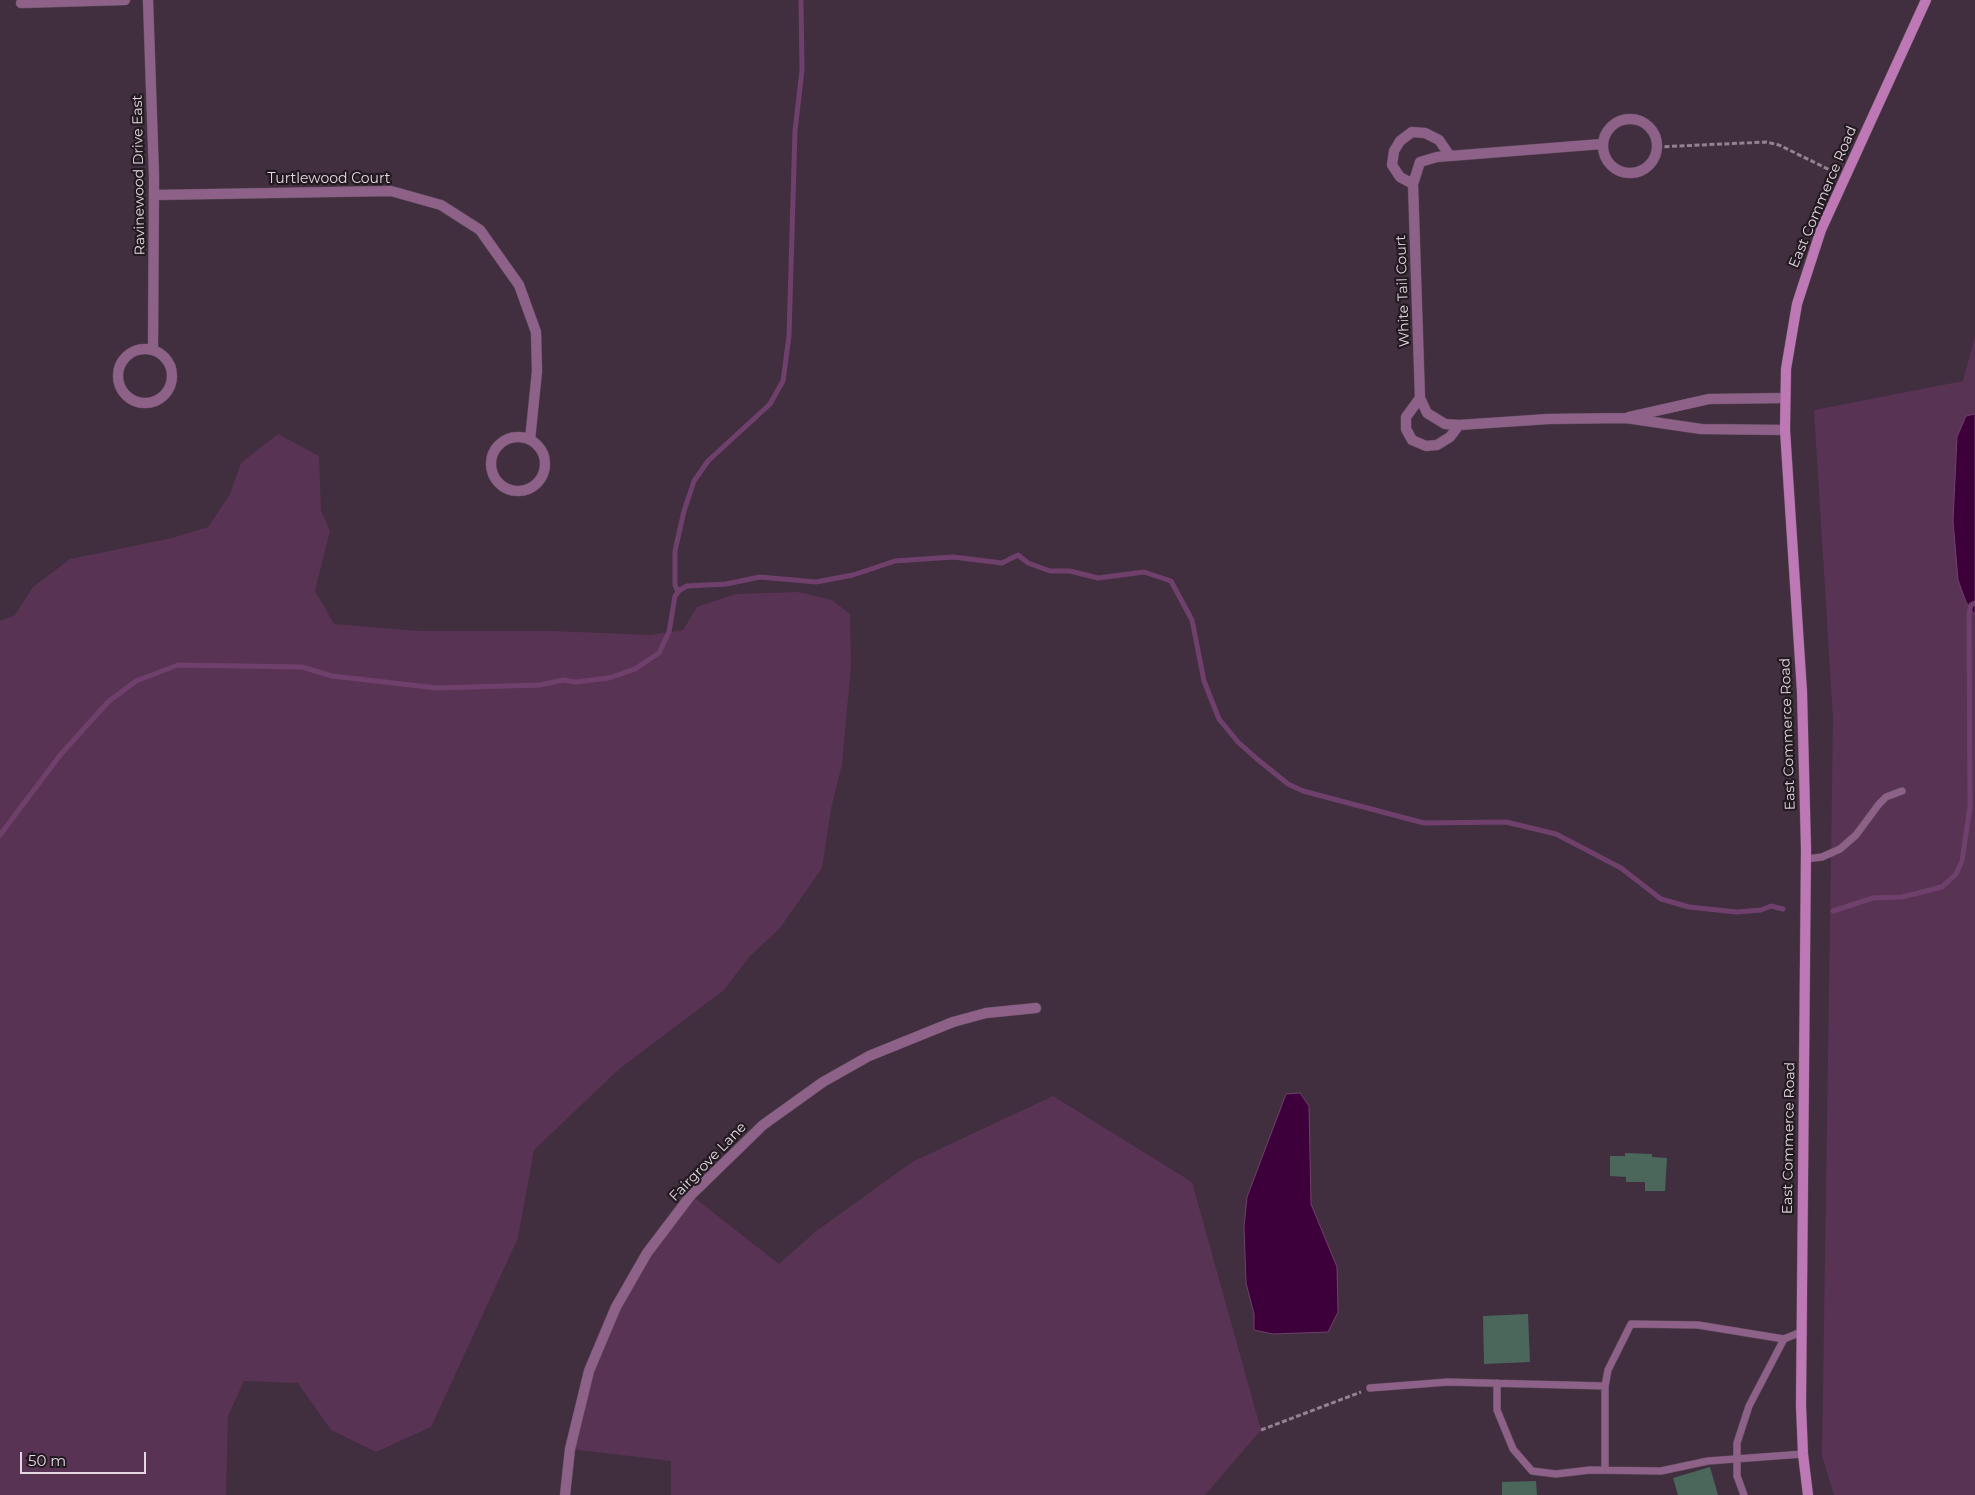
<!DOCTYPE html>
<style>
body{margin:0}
#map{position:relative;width:1975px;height:1495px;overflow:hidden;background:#412e3f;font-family:Montserrat,sans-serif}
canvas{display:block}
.scale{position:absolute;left:20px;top:1452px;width:126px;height:22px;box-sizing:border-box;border:2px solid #e3d7e1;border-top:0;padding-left:6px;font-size:15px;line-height:18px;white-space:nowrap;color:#e3d7e1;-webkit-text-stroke:4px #231a21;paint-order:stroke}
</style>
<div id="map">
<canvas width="1975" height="1495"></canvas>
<div class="scale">50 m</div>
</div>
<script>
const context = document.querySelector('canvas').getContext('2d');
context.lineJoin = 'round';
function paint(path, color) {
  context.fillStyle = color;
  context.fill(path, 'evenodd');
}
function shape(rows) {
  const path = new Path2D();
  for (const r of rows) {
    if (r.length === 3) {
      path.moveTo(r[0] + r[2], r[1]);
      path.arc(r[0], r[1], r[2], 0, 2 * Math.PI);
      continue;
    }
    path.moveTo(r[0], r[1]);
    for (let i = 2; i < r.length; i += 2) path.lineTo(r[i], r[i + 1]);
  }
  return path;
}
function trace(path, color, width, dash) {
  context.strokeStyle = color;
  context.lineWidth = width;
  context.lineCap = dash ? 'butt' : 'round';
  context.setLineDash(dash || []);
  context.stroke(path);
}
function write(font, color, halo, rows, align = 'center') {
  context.font = font + ' Montserrat,sans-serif';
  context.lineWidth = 4.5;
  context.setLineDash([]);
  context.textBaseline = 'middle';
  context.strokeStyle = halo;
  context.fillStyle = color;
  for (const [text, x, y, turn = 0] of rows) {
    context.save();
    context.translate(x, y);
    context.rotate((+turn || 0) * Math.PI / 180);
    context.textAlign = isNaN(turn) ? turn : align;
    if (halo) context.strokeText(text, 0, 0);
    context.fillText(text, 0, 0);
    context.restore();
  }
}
paint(shape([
 [1975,336,1975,414,1966,416,1957,437,1956,478,1966,602,1975,615,1975,1495,1834,1495,1822,1456,1833,719,1814,410,1963,381],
 [278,434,319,456,321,511,330,531,315,591,334,624,420,631,554,631,650,635,683,630,697,607,736,594,798,592,832,600,850,614,851,666,842,764,831,809,822,868,780,928,749,957,724,990,618,1070,534,1150,518,1238,431,1427,376,1452,331,1430,298,1383,244,1381,228,1416,226,1495,0,1495,0,621,15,615,33,587,70,559,172,538,208,527,230,494,241,463],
 [1053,1096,1192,1182,1261,1430,1205,1495,671,1495,671,1461,571,1449,589,1371,616,1307,691,1195,779,1264,815,1232,912,1162]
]), '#583353');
const water = shape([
 [1975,414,1975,615,1966,602,1958,580,1953,521,1957,437,1966,416,1975,414],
 [1300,1093,1309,1106,1311,1204,1337,1267,1338,1312,1328,1332,1273,1334,1254,1330,1254,1314,1246,1283,1244,1227,1247,1197,1286,1094,1300,1093]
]);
paint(water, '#3e003a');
trace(water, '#70406c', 1);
trace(shape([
 [678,592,675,585,675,551,684,511,694,481,708,461,770,404,783,381,789,336,795,131,802,70,801,0],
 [0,835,61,754,108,702,136,681,178,665,302,667,332,676,437,688,540,685,563,680,576,682,609,678,635,669,659,653,669,632,675,596,680,590,687,586,726,584,760,577,816,582,853,575,895,561,953,557,1002,563,1018,555,1028,563,1050,571,1070,571,1098,578,1144,572,1171,581,1192,620,1204,681,1219,719,1238,742,1257,759,1288,784,1303,791,1424,823,1506,822,1556,834,1621,868,1661,899,1689,907,1737,912,1761,910,1771,906,1783,909],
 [1833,911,1873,898,1902,897,1942,887,1956,874,1962,861,1970,807,1969,613,1971,605,1975,603]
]), '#70406c', 5);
paint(shape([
 [1625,1153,1652,1154,1652,1157,1667,1158,1665,1191,1645,1191,1645,1182,1626,1182,1626,1177,1610,1176,1610,1156,1625,1156],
 [1528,1314,1530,1362,1484,1364,1483,1316],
 [1710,1467,1718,1495,1678,1495,1673,1478],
 [1536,1481,1537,1495,1502,1495,1502,1482]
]), '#4b675b');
const lane = shape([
 [1806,859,1822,857,1840,849,1856,835,1879,804,1886,797,1902,791],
 [1497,1383,1497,1410,1513,1449,1532,1471,1556,1474,1590,1470,1661,1471,1708,1461,1803,1454],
 [1370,1388,1448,1382,1605,1386],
 [1605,1470,1605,1386,1608,1370,1631,1324,1698,1325,1784,1339],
 [1744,1495,1737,1476,1737,1443,1749,1406,1784,1339,1801,1332]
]);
const street = shape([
 [148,0,154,176,153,350],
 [21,3,125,0],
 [1630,146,27],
 [1602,144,1437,157,1420,162,1413,184,1420,398,1427,413,1445,424,1459,425,1548,419,1626,418,1701,429,1785,430],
 [1413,184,1400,177,1392,165,1394,151,1400,141,1412,132,1425,133,1439,140,1450,156],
 [154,195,391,191,441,205,480,230,519,285,536,332,537,371,530,440],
 [145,376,27],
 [1420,398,1406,417,1406,429,1412,440,1426,446,1437,445,1450,437,1459,425],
 [1629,417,1709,399,1785,398],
 [518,464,27],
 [565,1495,570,1449,589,1371,616,1307,647,1253,691,1195,763,1125,823,1082,869,1056,953,1022,986,1013,1036,1008]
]);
const secondary = shape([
 [1808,1495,1803,1454,1801,1405,1806,849,1802,692,1785,430,1786,369,1797,304,1821,230,1926,0]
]);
trace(lane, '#5e4c5c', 8);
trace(street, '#5e4c5c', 11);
trace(secondary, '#5e4c5c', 11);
trace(shape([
 [1657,147,1766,142,1779,145,1834,172],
 [1261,1430,1361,1392]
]), '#928390', 3, [5, 2.5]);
trace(lane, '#8d6188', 7);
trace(street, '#8d6188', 10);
trace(secondary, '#be78b5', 10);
write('14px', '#e3d7e1', '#231a21', [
 ["Ravinewood Drive East",139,175,-91],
 ["Turtlewood Court",329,179],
 ["East Commerce Road",1823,197,-67],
 ["White Tail Court",1403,291,-92],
 ["East Commerce Road",1788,734,-92],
 ["East Commerce Road",1789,1138,-89],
 ["Fairgrove Lane",708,1162,-46]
]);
</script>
